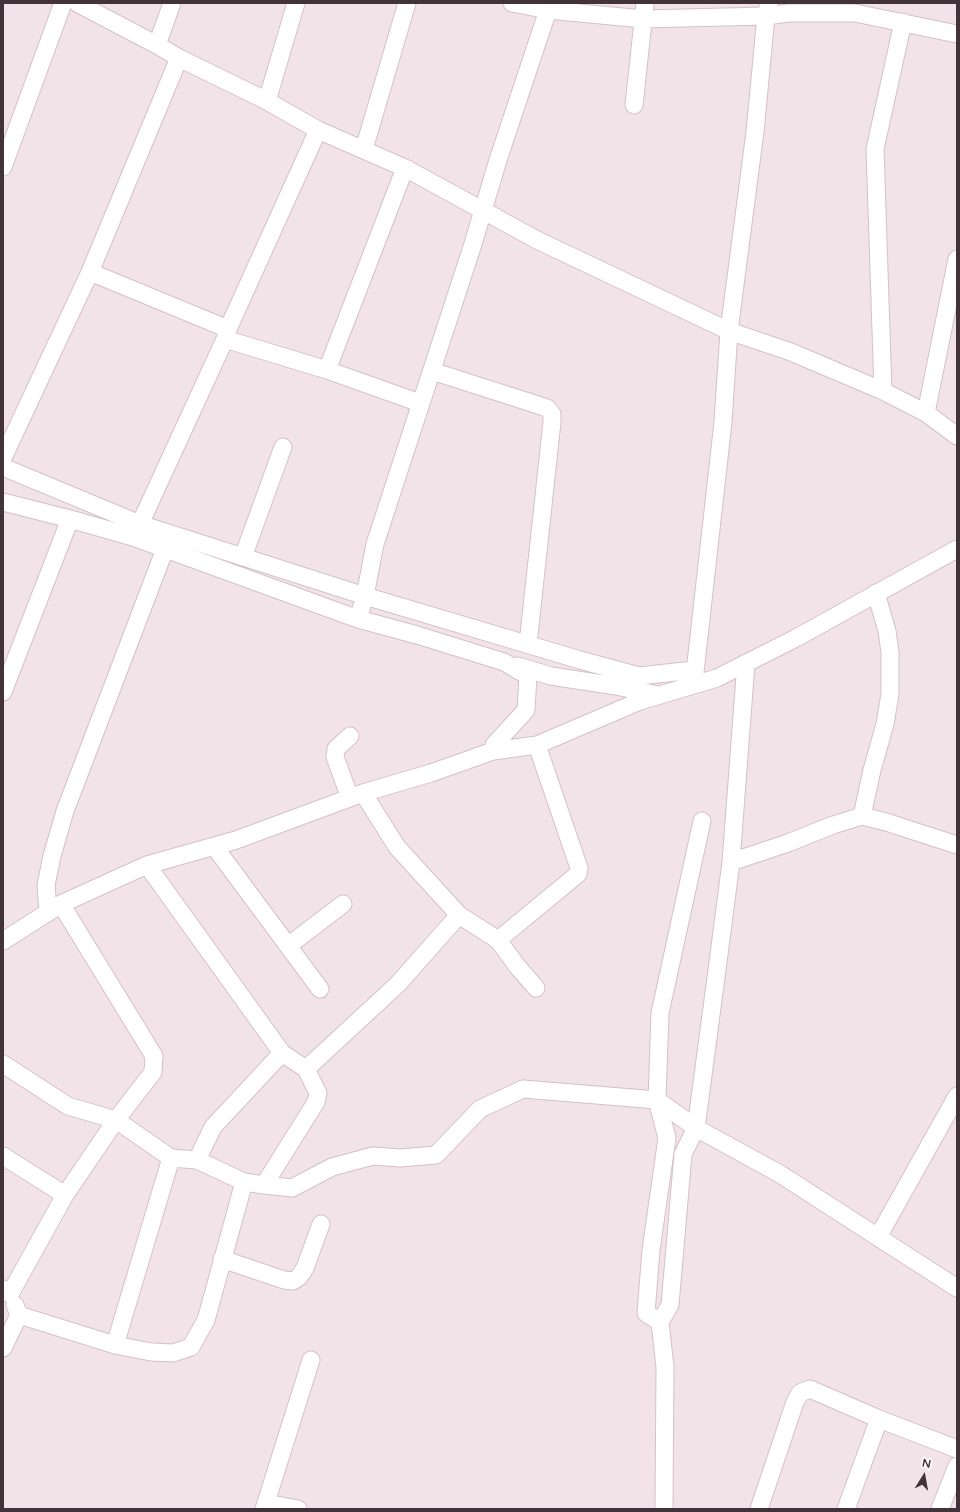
<!DOCTYPE html>
<style>
body{margin:0}
#map{position:relative;width:960px;height:1512px;overflow:hidden;background:#f1e3e8;font-family:"Varela Round",sans-serif}
canvas{display:block}
.frame{position:absolute;inset:0;border:4px solid #42333a;pointer-events:none}
.north{position:absolute;left:904px;top:1456px;width:40px;height:40px;-webkit-text-stroke:3px #fff;paint-order:stroke;rotate:11deg;font-size:11px;font-weight:700;line-height:16px;text-align:center;color:#42333a}
.north::after{content:'';display:block;margin:auto;width:14px;height:18px;background:#42333a;clip-path:polygon(50% 0,100% 100%,50% 72%,0 100%)}
</style>
<div id="map">
<canvas width="960" height="1512"></canvas>
<div class="frame"></div>
<div class="north">N</div>
</div>
<script>
const context = document.querySelector('canvas').getContext('2d');
context.lineJoin = 'round';
function shape(rows) {
  const path = new Path2D();
  for (const r of rows) {
    path.moveTo(r[0], r[1]);
    for (let i = 2; i < r.length; i += 2) path.lineTo(r[i], r[i + 1]);
  }
  return path;
}
function trace(path, color, width, dash) {
  context.strokeStyle = color;
  context.lineWidth = width;
  context.lineCap = dash ? 'butt' : 'round';
  context.setLineDash(dash || []);
  context.stroke(path);
}
const minor = shape([
 [77,3,157,45,179,58,267,101,318,130,405,168,537,240,729,331,791,352,883,391,926,413,957,436],
 [512,3,548,10,643,19,766,16,789,13,855,13,957,34],
 [157,45,172,3],
 [267,101,296,3],
 [634,105,645,3],
 [318,130,228,329,225,339,327,370,420,403],
 [364,149,407,3],
 [3,167,63,3],
 [90,272,228,329],
 [327,370,405,168],
 [432,371,538,405,547,408,552,414,552,422,528,644],
 [883,391,875,149,903,22],
 [926,413,957,259],
 [3,458,90,272,179,58],
 [3,467,140,524,365,596,580,660,639,676,694,670],
 [3,502,70,519,133,537,358,619,417,635,504,662,528,676,526,710,494,745,493,751],
 [140,524,225,339],
 [243,557,283,447],
 [358,619,365,596,375,544,473,244,498,160,548,10],
 [518,666,551,676,616,686,658,695],
 [694,681,723,422,729,331,755,132,766,16,769,3],
 [3,692,70,519],
 [363,793,397,847,459,915,498,940,517,966,536,988],
 [350,798,335,757,336,749,350,736],
 [862,816,872,770,885,724,890,694,890,652,887,631,876,593],
 [214,846,320,989],
 [731,862,788,843,833,825,862,816,886,822,957,845],
 [147,865,282,1053,306,1069,318,1093,316,1102,264,1185],
 [48,912,46,885,52,856,65,811,165,549],
 [498,940,578,874,579,868,537,745],
 [3,941,61,904,147,865,236,840,363,793,431,773,493,751,537,745,640,701,717,678,796,638,957,549],
 [288,946,343,904],
 [3,1064,68,1106,116,1120,171,1158,197,1160,244,1182,264,1185,292,1188,332,1167,373,1156,400,1158,436,1155,480,1109,523,1089,657,1100,696,1128,780,1174,957,1288],
 [306,1069,398,984,459,915],
 [3,1156,65,1195],
 [197,1160,213,1127,282,1053],
 [878,1237,957,1096],
 [222,1259,284,1280,293,1281,299,1277,305,1268,321,1224],
 [3,1289,10,1294,65,1195,116,1120,153,1072,154,1056,61,904],
 [19,1315,115,1345,151,1352,173,1353,191,1347,206,1320,244,1182],
 [660,1322,646,1313,651,1250,667,1138,657,1100,660,1013,702,821],
 [115,1345,171,1158],
 [3,1348,19,1315,15,1305],
 [266,1503,298,1509],
 [264,1509,311,1360],
 [664,1509,665,1367,660,1322,670,1305,683,1154,696,1128,717,970,731,862,746,663],
 [759,1509,795,1402,800,1393,810,1389,879,1419,957,1449],
 [846,1509,879,1419],
 [940,1509,957,1466]
]);
trace(minor, '#d6c0c9', 19);
trace(minor, '#fff', 17);
</script>
